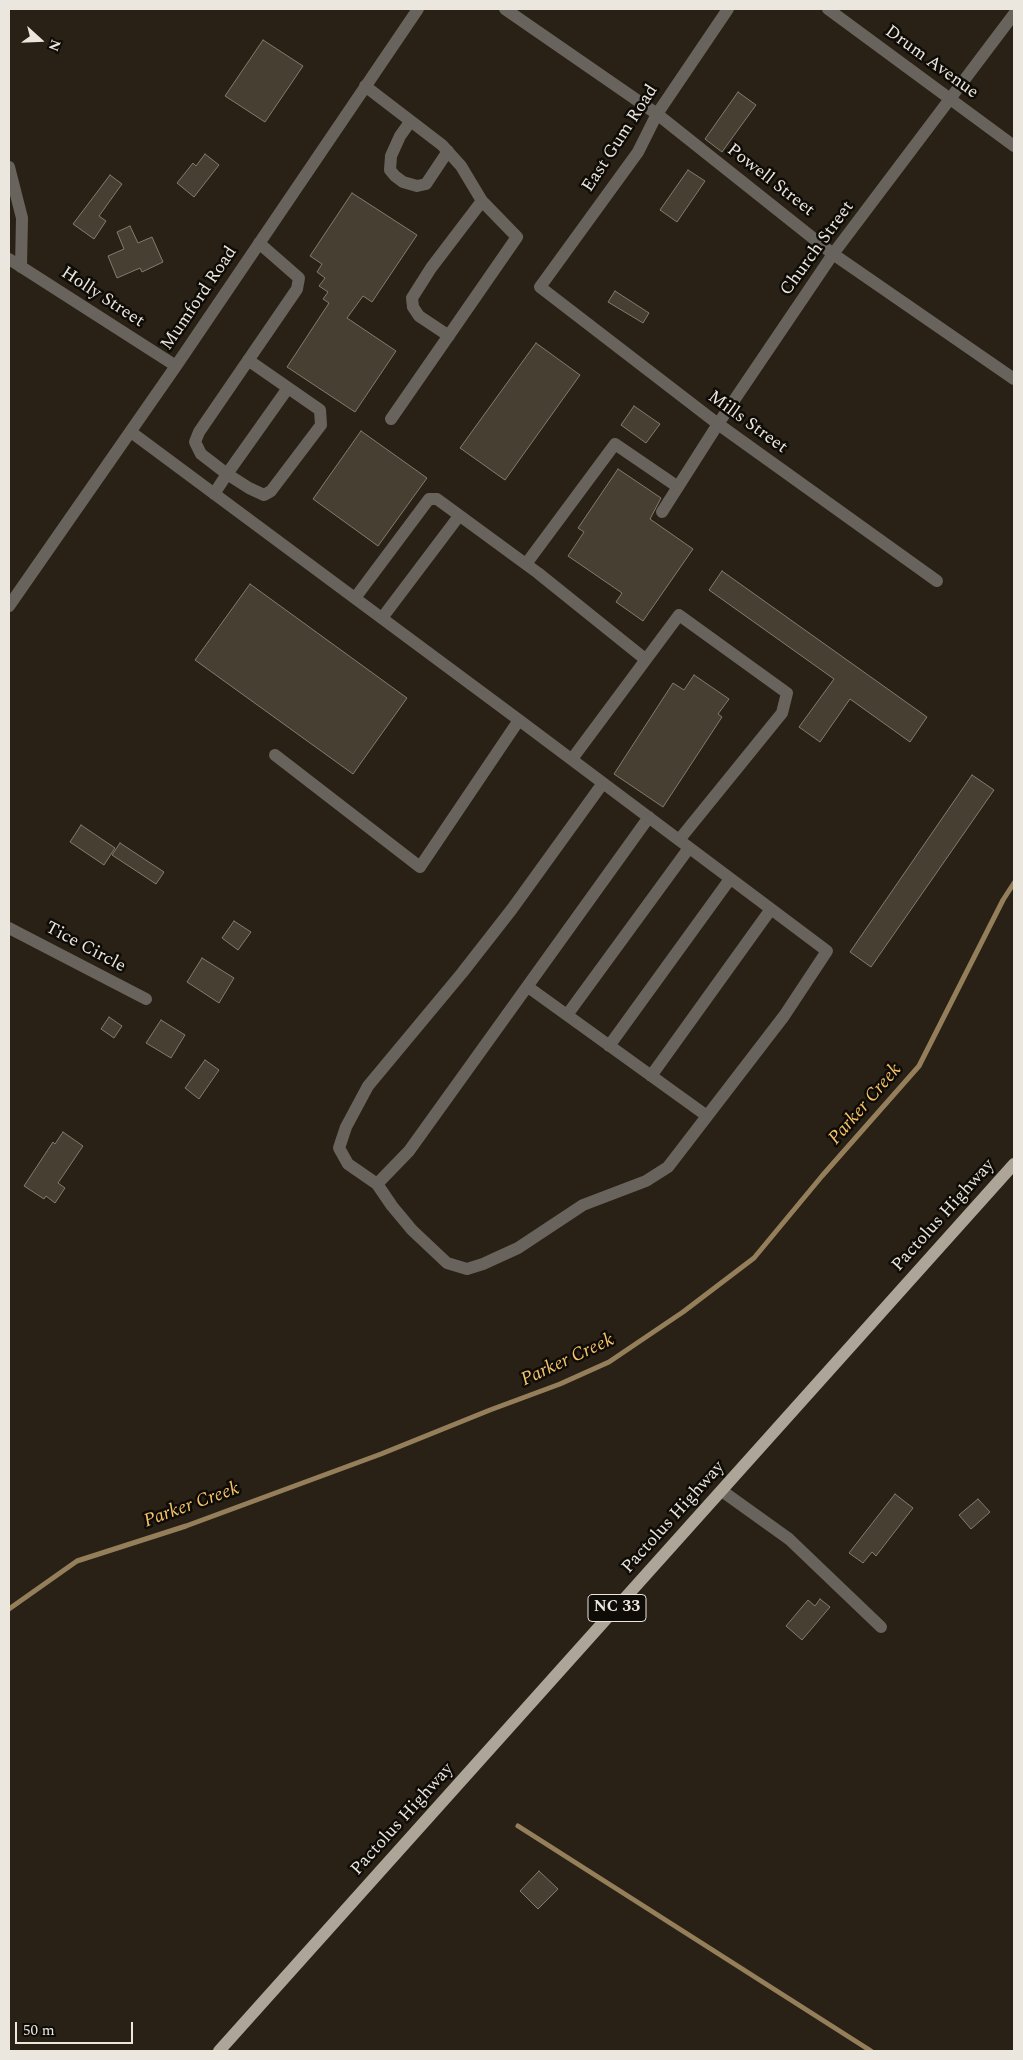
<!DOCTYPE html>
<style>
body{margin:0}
#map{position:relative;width:1023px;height:2060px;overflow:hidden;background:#292115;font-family:Spectral,serif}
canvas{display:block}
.frame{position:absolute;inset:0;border:10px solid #ebe6de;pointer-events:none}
.north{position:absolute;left:15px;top:15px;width:50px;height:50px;-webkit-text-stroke:4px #0f0c07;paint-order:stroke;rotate:110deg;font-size:14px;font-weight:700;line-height:20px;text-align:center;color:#ebe6de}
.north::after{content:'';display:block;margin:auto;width:18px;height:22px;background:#ebe6de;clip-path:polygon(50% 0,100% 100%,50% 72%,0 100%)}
.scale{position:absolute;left:15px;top:2022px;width:118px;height:22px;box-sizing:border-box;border:2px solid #ebe6de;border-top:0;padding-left:6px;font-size:15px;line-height:18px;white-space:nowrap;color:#ebe6de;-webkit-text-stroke:4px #0f0c07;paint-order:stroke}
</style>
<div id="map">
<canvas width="1023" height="2060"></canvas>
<div class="frame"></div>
<div class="north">N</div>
<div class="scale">50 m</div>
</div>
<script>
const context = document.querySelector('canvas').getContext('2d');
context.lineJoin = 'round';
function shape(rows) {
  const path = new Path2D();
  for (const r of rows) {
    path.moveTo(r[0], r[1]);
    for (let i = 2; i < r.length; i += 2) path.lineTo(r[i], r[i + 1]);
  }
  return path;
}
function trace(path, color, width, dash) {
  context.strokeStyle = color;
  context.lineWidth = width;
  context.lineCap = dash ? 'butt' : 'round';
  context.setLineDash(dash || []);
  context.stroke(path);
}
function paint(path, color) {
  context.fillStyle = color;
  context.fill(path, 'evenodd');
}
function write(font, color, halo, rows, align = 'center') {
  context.font = font + ' Spectral,serif';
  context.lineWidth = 5;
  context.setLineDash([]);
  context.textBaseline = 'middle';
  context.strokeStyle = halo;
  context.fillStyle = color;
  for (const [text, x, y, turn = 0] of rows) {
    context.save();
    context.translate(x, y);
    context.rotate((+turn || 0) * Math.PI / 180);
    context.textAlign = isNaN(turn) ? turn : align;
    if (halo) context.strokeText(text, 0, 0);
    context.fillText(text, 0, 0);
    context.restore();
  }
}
trace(shape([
 [9,1609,77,1561,186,1526,381,1454,490,1410,560,1384,609,1362,683,1312,754,1258,822,1176,919,1066,1003,900,1014,883],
 [518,1826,871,2051]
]), '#947f5a', 5);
const building = shape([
 [263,40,303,66,265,122,225,96,263,40],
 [738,92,756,105,722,152,705,139,738,92],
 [205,154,219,165,194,197,177,183,193,163,196,166,205,154],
 [688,170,705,181,677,222,660,210,688,170],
 [110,175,122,184,99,216,106,221,94,239,73,224,110,175],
 [352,193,417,235,372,302,363,296,347,318,396,351,355,412,287,367,329,303,323,299,328,292,319,286,325,278,317,272,322,264,310,256,352,193],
 [130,226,138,243,152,237,163,262,142,272,140,268,117,278,108,256,124,249,117,232,130,226],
 [615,291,649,313,643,323,608,302,615,291],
 [536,343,580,375,505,480,460,448,536,343],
 [634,406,660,424,646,443,621,425,634,406],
 [361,431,427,478,378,546,313,499,361,431],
 [618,469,661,498,650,519,693,549,643,621,616,602,622,593,568,556,584,532,578,528,618,469],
 [722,571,927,717,910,742,850,699,820,742,799,727,834,679,709,590,722,571],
 [250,584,407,698,353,774,195,660,250,584],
 [694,675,729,699,718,714,722,717,663,807,614,774,673,683,684,690,694,675],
 [972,775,994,790,871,967,850,952,972,775],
 [81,825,115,848,104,865,70,842,81,825],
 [120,843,164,872,156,884,112,855,120,843],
 [234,921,251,932,238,950,222,938,234,921],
 [202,958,234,978,219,1003,187,982,202,958],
 [109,1017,122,1026,114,1038,101,1029,109,1017],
 [161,1020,185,1035,171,1058,146,1043,161,1020],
 [205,1060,219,1070,199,1099,185,1088,205,1060],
 [63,1132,83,1146,58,1183,65,1188,55,1203,46,1196,44,1199,24,1186,53,1142,55,1144,63,1132],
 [895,1494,913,1508,876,1556,872,1552,863,1563,849,1553,895,1494],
 [978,1499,990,1512,971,1529,959,1515,978,1499],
 [820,1599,830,1607,802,1640,786,1626,808,1600,815,1606,820,1599],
 [539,1871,558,1889,538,1909,520,1891,539,1871]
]);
paint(building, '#473f32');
trace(building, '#847b6d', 1);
trace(shape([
 [505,9,657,114,833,254,1014,379],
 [728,9,657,114,638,152,540,287,718,424,937,581],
 [828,9,1014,146],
 [365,86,442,145,461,166,482,201,517,237,391,419],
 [410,122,400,136,391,156,390,170,395,176,403,182,417,186,426,184,448,151],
 [9,167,22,218,21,267],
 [9,259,176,366],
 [449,336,419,316,413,307,412,298,431,268,482,201],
 [248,360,320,410,321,425,271,491,264,495,249,488,227,474,288,388],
 [131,432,519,720,827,951,784,1016,668,1167,646,1181,583,1205,518,1248,483,1264,467,1269,447,1263,412,1230,392,1206,377,1184,348,1164,339,1148,346,1127,368,1086,462,973,512,909,603,783],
 [214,494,227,474,201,454,195,442,199,432,297,289,299,278,259,243],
 [662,512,718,424,833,254,1014,14],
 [526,564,615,444,678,487],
 [355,598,429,499,437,499,538,573,645,659],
 [9,606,176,366,418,9],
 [382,618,459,516],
 [275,755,420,867,519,720],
 [572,759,679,615,787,693,782,713,679,840],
 [9,928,146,999],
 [528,987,707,1116],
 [567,1015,689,848],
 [609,1046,730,879],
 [651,1076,771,909],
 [377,1184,409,1151,649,817],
 [722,1491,789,1539,881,1627]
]), '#68645d', 12);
trace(shape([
 [219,2051,1014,1164]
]), '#ada598', 12);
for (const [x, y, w] of [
 [617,1608,58]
]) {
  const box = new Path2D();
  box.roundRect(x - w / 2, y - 13.5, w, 27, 4);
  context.fillStyle = '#0f0c07';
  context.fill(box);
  trace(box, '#ebe6de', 1);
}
write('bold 16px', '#ebe6de', null, [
 ["NC 33",617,1608]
]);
write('18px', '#ebe6de', '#0f0c07', [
 ["Drum Avenue",931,63,36],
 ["East Gum Road",621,139,-57],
 ["Powell Street",770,181,38],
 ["Church Street",818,249,-54],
 ["Holly Street",102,298,33],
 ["Mumford Road",200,299,-56],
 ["Mills Street",747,423,36],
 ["Tice Circle",85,948,28],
 ["Pactolus Highway",944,1216,-48],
 ["Pactolus Highway",674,1518,-48],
 ["Pactolus Highway",403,1820,-48]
]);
write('italic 19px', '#f8c46b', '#0f0c07', [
 ["Parker Creek",866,1105,-49],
 ["Parker Creek",568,1361,-25],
 ["Parker Creek",192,1506,-20]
]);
</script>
